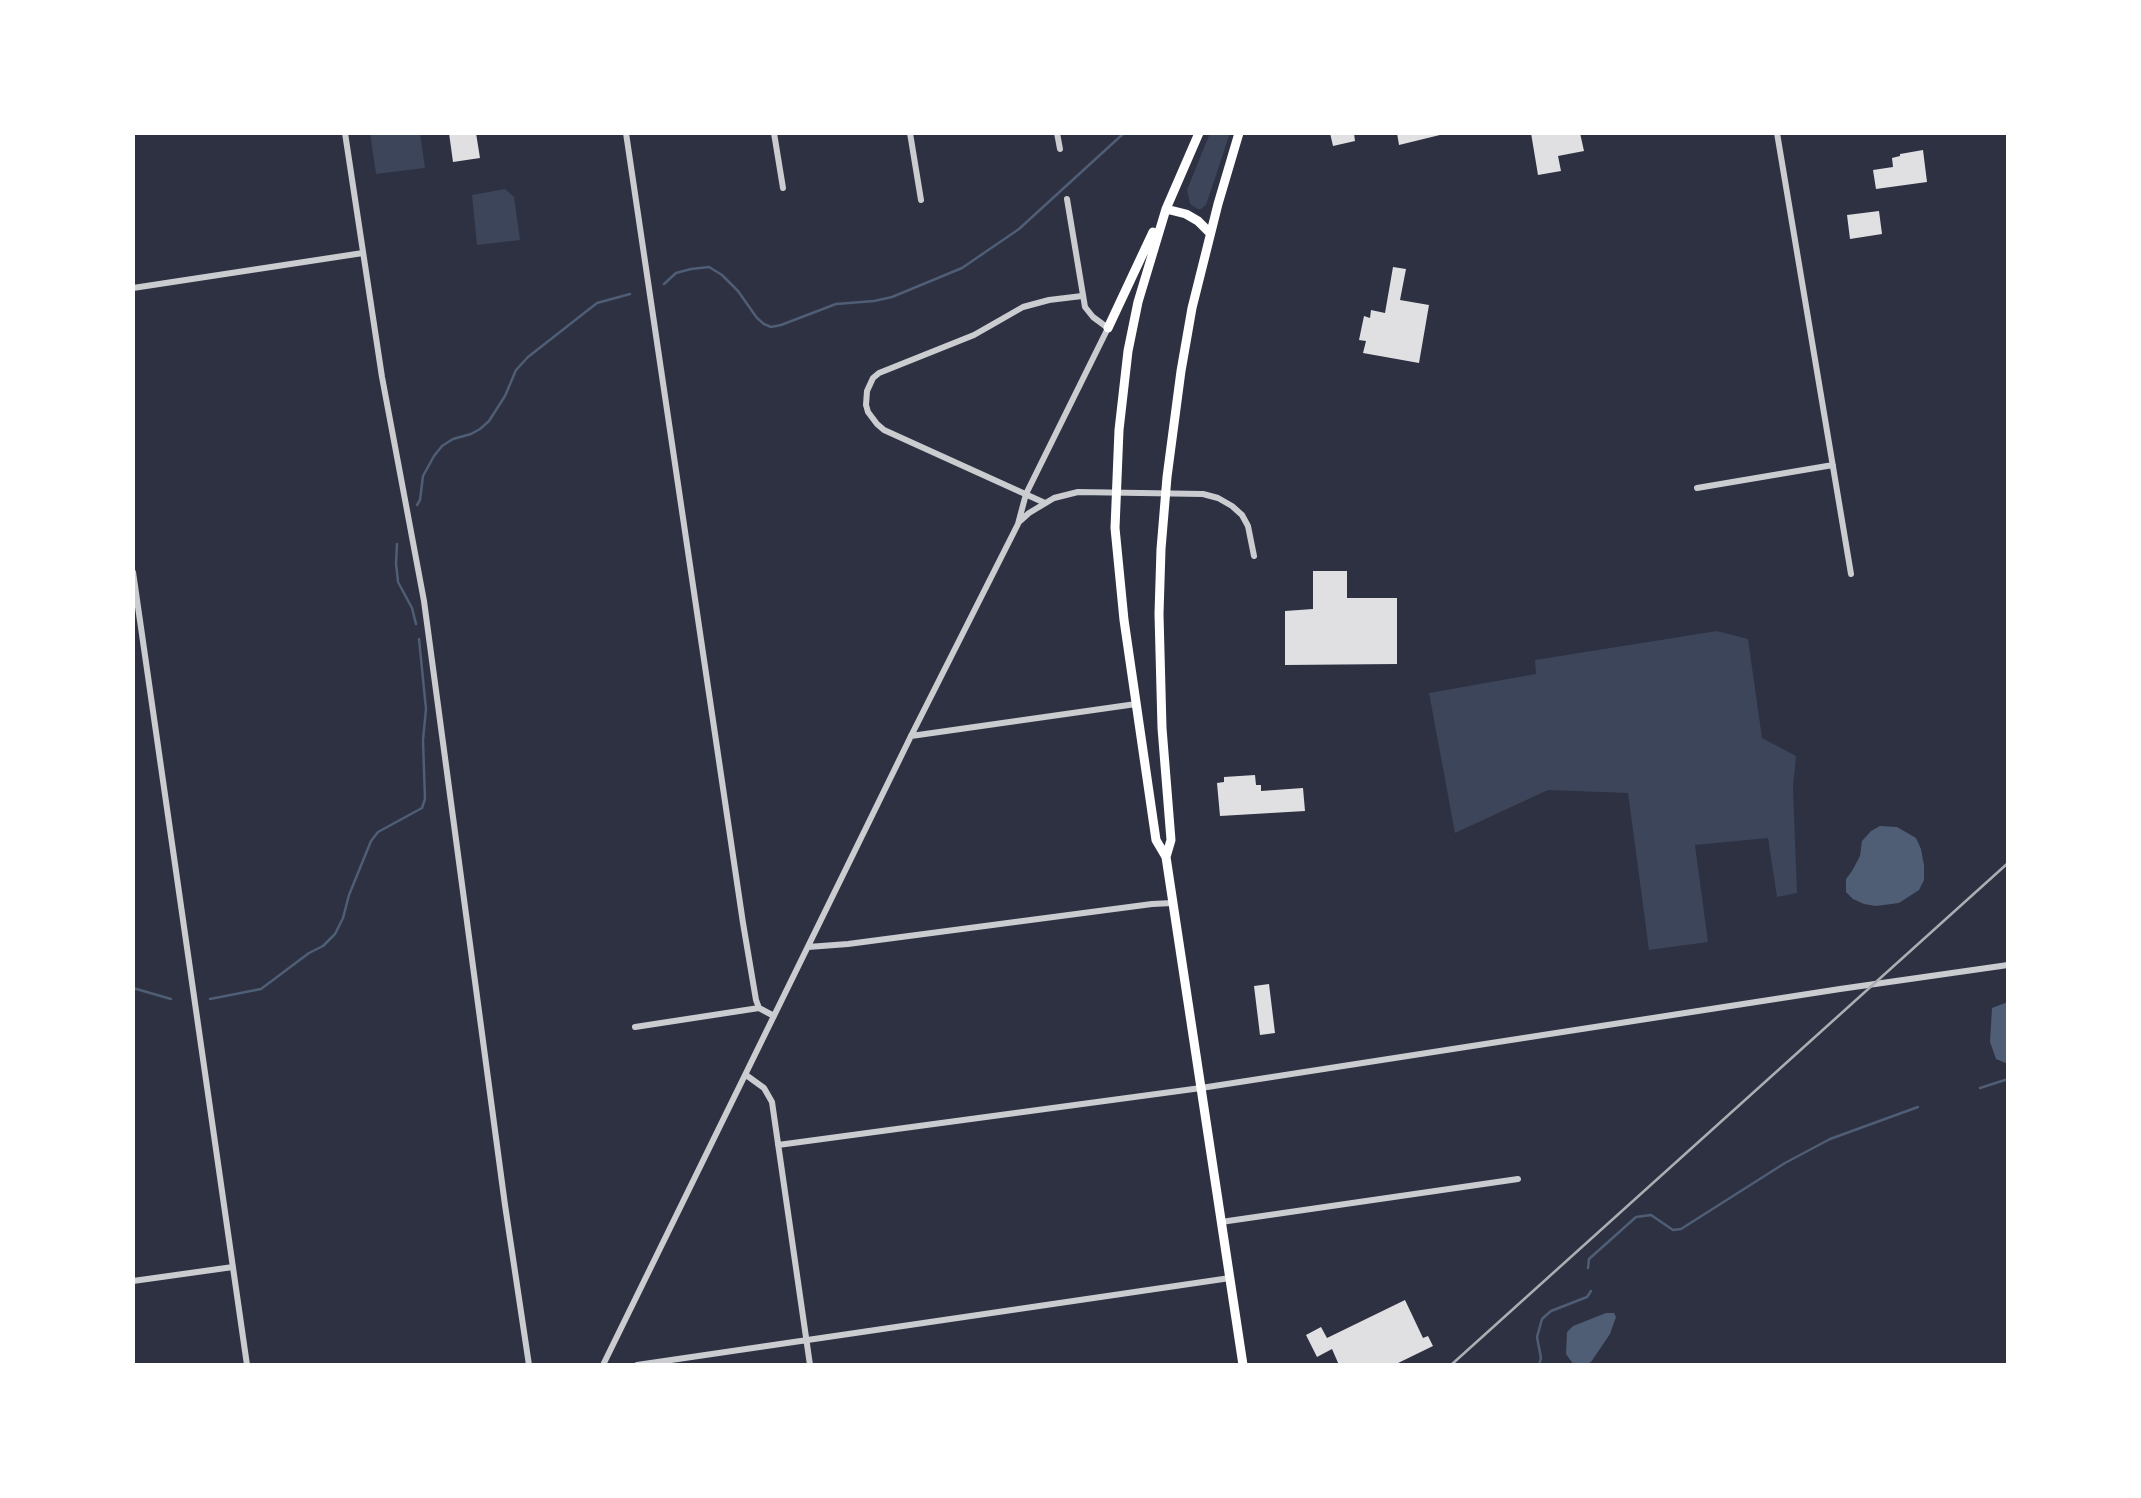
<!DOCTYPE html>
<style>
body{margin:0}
#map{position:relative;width:2141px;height:1498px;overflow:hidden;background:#2d3142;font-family:Roboto,sans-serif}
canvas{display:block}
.frame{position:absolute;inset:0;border:135px solid #fff;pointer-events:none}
</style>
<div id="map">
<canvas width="2141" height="1498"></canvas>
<div class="frame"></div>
</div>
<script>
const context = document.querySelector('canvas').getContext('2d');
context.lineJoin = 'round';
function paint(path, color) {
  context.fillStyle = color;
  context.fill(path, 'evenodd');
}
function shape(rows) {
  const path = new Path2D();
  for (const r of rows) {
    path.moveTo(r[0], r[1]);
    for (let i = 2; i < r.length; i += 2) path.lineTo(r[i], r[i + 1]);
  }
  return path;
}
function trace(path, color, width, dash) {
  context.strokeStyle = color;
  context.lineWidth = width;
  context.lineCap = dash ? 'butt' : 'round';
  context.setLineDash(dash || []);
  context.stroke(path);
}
paint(shape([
 [370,133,420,133,425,168,376,174],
 [1210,133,1230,133,1206,205,1201,209,1198,209,1190,204,1187,190],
 [505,189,514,197,520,240,477,245,472,195],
 [1717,631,1748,639,1762,738,1796,756,1793,788,1797,893,1777,897,1768,838,1695,845,1708,942,1649,950,1628,793,1548,790,1455,833,1429,693,1536,674,1535,660]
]), '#3c4559');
paint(shape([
 [1880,826,1897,827,1916,838,1921,849,1924,865,1924,880,1919,890,1899,903,1876,906,1864,904,1853,899,1846,892,1846,879,1852,871,1860,856,1862,841,1871,831],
 [2008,1002,2008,1064,1996,1059,1990,1042,1992,1008],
 [1606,1313,1614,1313,1616,1317,1610,1334,1591,1362,1586,1365,1574,1365,1566,1354,1567,1332,1573,1326]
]), '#4f5d75');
trace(shape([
 [664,284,676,273,691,269,709,267,722,275,738,291,757,318,764,324,771,327,781,325,836,304,874,301,892,297,962,268,1019,229,1124,133],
 [417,505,420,500,423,476,434,456,442,446,453,439,471,434,480,429,489,421,505,396,516,370,528,357,597,303,630,294],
 [397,544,396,563,398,582,412,608,416,624],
 [133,988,171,999],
 [210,999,261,989,309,953,323,946,335,934,343,918,349,895,371,841,378,832,422,808,425,799,423,740,426,709,419,639],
 [1980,1088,2008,1079],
 [1588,1268,1589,1259,1636,1217,1651,1215,1673,1230,1681,1229,1785,1163,1830,1139,1918,1107],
 [1539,1365,1541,1358,1537,1337,1542,1319,1551,1311,1587,1297,1591,1291]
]), '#4f5d75', 2.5);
paint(shape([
 [449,133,476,133,480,158,453,162],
 [1330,133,1354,133,1355,141,1333,146],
 [1397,133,1444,133,1444,134,1399,145],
 [1531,133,1580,133,1584,151,1558,156,1561,171,1538,175],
 [1923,150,1927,182,1876,189,1873,170,1893,167,1892,158,1900,156,1900,154],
 [1879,211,1882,234,1850,239,1847,215],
 [1393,267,1406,269,1400,300,1429,305,1419,363,1363,353,1366,341,1359,340,1364,316,1370,318,1371,310,1385,313],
 [1313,571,1347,571,1347,598,1397,598,1397,664,1285,665,1285,611,1313,609],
 [1255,775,1256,785,1261,785,1261,791,1303,788,1305,811,1220,816,1217,783,1224,782,1224,777],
 [1269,984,1275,1033,1260,1035,1254,986],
 [1405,1300,1423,1338,1428,1336,1433,1346,1394,1365,1339,1365,1332,1349,1317,1357,1306,1335,1321,1327,1327,1338]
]), '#e0e0e3');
trace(shape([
 [345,133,382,377,424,601,505,1205,529,1365],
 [626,133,743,923,756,1000,759,1008,774,1016],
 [774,133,783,188],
 [910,133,921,200],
 [1057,133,1060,149],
 [1777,133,1851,574],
 [133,288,363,253],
 [1697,488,1833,465],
 [1045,503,884,430,877,424,868,412,866,405,867,391,873,378,879,373,974,335,1023,307,1049,300,1082,296],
 [1019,522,1029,513,1054,498,1078,492,1203,494,1218,498,1232,506,1242,515,1248,526,1254,556],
 [133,572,247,1365],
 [911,736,1136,704],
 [808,947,848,944,1152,904,1173,903],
 [635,1027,759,1008],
 [746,1075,764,1088,772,1102,810,1365],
 [778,1145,1201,1088,1840,989,2008,965],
 [1221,1222,1518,1179],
 [133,1281,233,1267],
 [603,1365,911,736,1018,524,1026,494,1108,328,1093,317,1085,307,1067,199],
 [637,1365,1230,1278]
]), '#caccd0', 6);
trace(shape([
 [1199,133,1166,209,1138,302,1128,351,1119,430,1115,528,1124,620,1156,840,1166,857,1243,1365],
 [1166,209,1186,214,1198,221,1210,233],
 [1108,328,1153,232],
 [1166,857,1171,840,1162,728,1159,614,1161,549,1167,477,1181,371,1192,308,1218,204,1239,133]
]), '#fff', 9);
trace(shape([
 [1451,1365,2008,863]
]), '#abadb3', 2.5);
</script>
